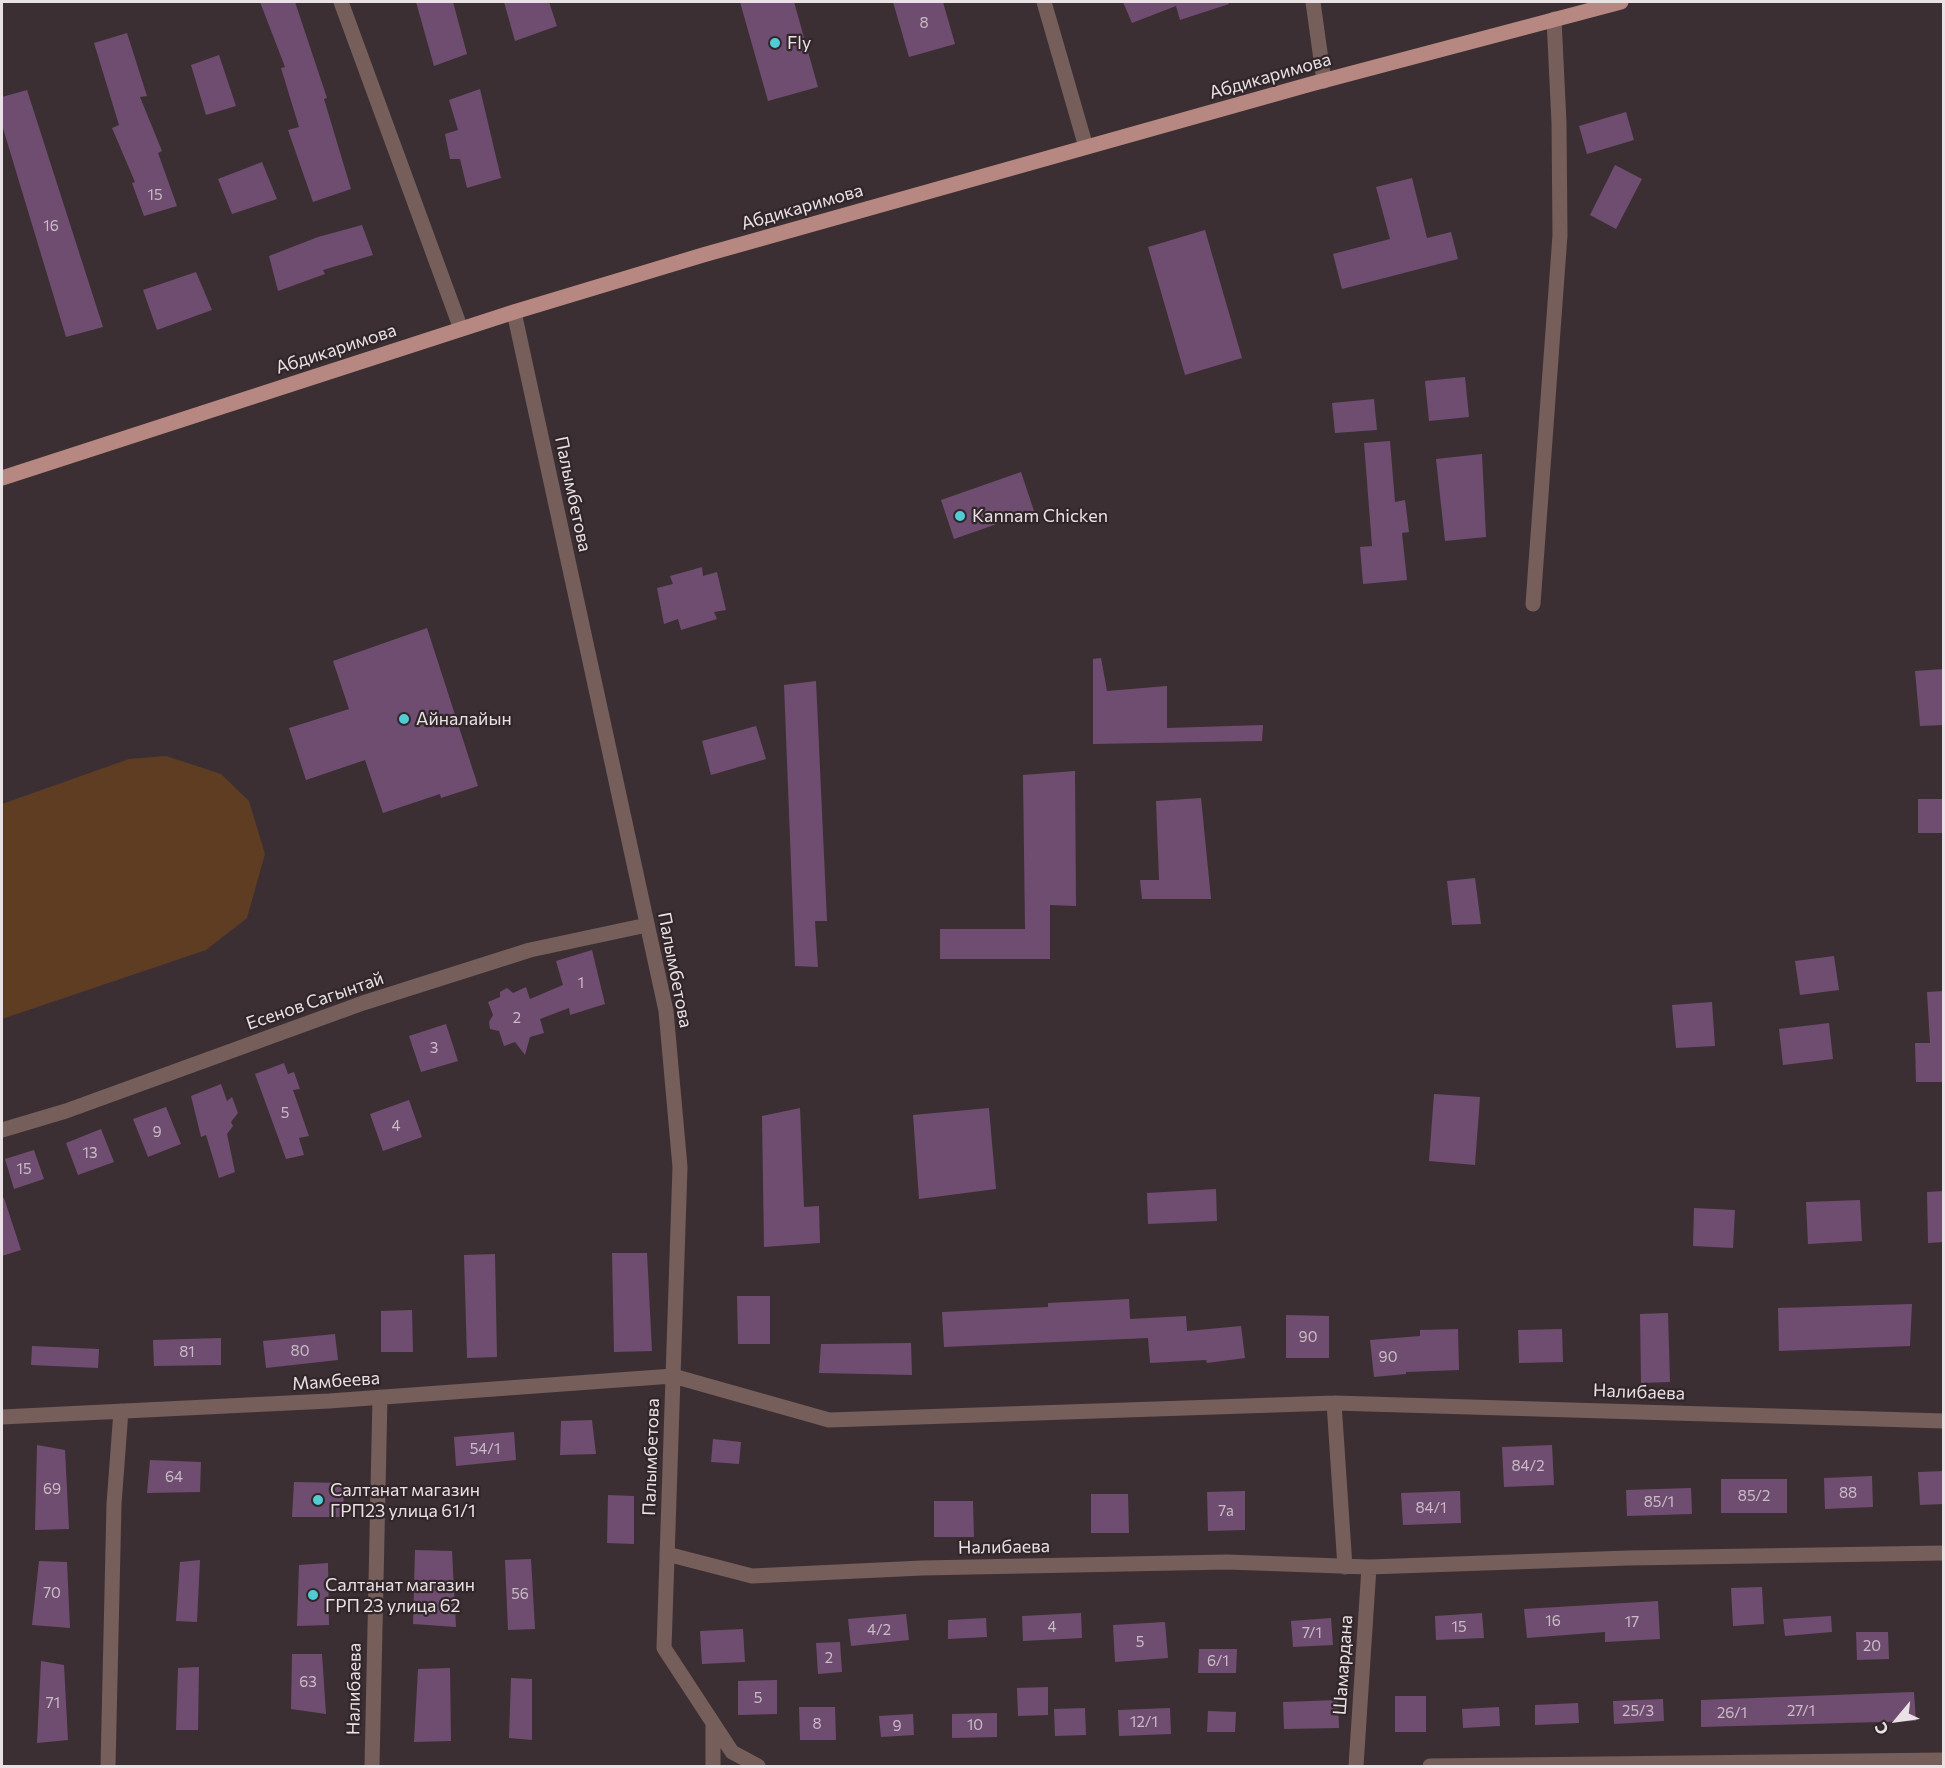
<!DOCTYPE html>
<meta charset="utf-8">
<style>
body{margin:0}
#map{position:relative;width:1945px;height:1768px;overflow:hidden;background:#3c2f33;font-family:Commissioner,sans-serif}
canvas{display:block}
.frame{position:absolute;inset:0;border:3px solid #e9e1e4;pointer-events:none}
.north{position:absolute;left:1867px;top:1690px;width:60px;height:60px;-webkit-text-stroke:4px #312629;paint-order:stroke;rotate:241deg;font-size:16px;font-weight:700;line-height:24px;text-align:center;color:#e9e1e4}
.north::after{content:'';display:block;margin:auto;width:21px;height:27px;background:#e9e1e4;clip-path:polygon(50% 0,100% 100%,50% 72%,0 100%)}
</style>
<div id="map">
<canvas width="1945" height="1768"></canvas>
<div class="frame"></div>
<div class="north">С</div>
</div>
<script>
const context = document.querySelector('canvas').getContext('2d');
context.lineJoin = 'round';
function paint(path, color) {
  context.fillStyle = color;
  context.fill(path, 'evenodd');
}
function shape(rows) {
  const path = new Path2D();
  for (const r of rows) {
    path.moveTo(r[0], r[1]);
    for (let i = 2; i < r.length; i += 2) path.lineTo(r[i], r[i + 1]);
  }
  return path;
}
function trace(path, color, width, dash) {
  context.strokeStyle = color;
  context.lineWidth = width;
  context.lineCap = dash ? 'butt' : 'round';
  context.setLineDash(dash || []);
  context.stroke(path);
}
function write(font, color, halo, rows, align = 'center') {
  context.font = font + ' Commissioner,sans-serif';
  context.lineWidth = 4.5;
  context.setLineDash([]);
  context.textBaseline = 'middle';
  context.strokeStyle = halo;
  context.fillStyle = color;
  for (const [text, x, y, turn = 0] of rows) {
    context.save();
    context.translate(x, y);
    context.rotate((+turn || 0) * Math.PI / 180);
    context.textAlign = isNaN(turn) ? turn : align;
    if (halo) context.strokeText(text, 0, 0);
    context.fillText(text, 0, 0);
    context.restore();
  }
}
paint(shape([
 [166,756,221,774,249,801,265,854,247,918,206,950,2,1019,2,804,129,759]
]), '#5e3d23');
paint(shape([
 [260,2,295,2,327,98,324,99,351,189,313,202,288,130,299,127,281,68,285,67],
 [416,2,453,2,467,54,434,66],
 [504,2,549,2,557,26,515,41],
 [740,2,794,2,818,87,768,101],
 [893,2,943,2,955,44,909,57],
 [1123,2,1228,2,1229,4,1180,20,1176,6,1132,23],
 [127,33,147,96,140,97,162,151,158,153,177,206,144,216,132,183,135,182,112,128,119,125,94,43],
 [219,55,236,106,206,115,191,65],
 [480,89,501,178,467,188,460,159,450,159,445,134,458,130,449,100],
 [27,90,103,327,66,337,2,125,2,97],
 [1626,112,1634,140,1587,154,1579,126],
 [262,162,277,199,232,214,218,179],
 [1615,165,1642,179,1616,229,1590,215],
 [1412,178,1427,238,1451,232,1458,259,1342,289,1333,254,1390,239,1376,187],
 [362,225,373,255,323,270,325,274,278,291,269,256,318,237],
 [1205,230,1242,358,1185,375,1148,247],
 [196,272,212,310,157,330,143,290],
 [1465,377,1469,417,1429,421,1425,381],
 [1374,399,1377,430,1335,433,1332,403],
 [1390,441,1395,502,1405,500,1409,532,1402,533,1407,580,1363,584,1360,547,1372,546,1364,443],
 [1482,454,1486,537,1445,541,1436,459],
 [1021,472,1034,511,954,539,941,500],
 [702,567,703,576,717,572,726,610,714,612,717,619,681,630,678,619,664,624,657,588,673,584,670,576],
 [427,628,478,786,441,798,440,794,383,813,365,760,306,780,289,728,349,709,333,661],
 [1101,658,1107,691,1167,686,1167,728,1263,725,1262,741,1093,744,1093,659],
 [1944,669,1944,725,1920,726,1915,671],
 [816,681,827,921,815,921,818,967,795,966,784,685],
 [756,726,766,759,711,775,702,741],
 [1075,771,1076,906,1050,905,1050,959,940,959,940,929,1025,929,1023,775],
 [1201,798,1211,899,1142,899,1140,880,1159,880,1156,801],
 [1918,799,1944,799,1944,833,1918,833],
 [1475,878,1481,924,1452,925,1447,881],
 [592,950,605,1004,570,1015,569,1008,540,1019,544,1033,530,1037,525,1055,515,1042,504,1046,499,1031,490,1029,489,1022,493,1015,488,1002,500,997,500,992,507,988,513,993,526,987,530,999,563,985,556,961],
 [1834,956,1839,990,1800,995,1795,961],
 [1944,991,1944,1082,1916,1082,1915,1043,1930,1043,1927,992],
 [1712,1002,1715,1046,1676,1048,1672,1005],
 [1829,1023,1833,1059,1783,1065,1779,1029],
 [446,1024,458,1061,421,1072,409,1036],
 [284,1063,288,1074,294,1072,300,1089,293,1090,309,1136,299,1138,304,1155,286,1159,255,1074],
 [221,1084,227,1101,232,1097,238,1113,231,1122,233,1126,227,1134,235,1172,219,1178,206,1135,201,1137,191,1096],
 [1434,1094,1480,1097,1475,1165,1429,1161],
 [409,1100,422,1137,383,1151,370,1114],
 [166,1107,181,1144,148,1157,133,1119],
 [800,1108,804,1207,819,1206,820,1243,764,1247,762,1116],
 [989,1108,996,1189,919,1199,913,1115],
 [101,1129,114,1162,78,1175,66,1143],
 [34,1150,44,1179,14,1189,5,1159],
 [1216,1189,1217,1221,1148,1224,1147,1193],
 [1944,1191,1944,1242,1928,1243,1927,1192],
 [2,1198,4,1198,21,1250,2,1256],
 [1860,1200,1862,1241,1808,1244,1806,1202],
 [1694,1208,1735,1210,1733,1248,1693,1246],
 [612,1253,647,1253,652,1351,614,1352],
 [495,1254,497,1357,467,1358,464,1255],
 [737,1296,770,1296,770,1344,738,1344],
 [1129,1299,1130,1319,1186,1316,1187,1331,1241,1326,1245,1358,1207,1363,1206,1360,1150,1363,1148,1338,944,1347,942,1312,1048,1307,1048,1303],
 [1912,1304,1910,1346,1779,1351,1778,1308],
 [412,1310,413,1352,381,1352,381,1311],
 [1668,1313,1670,1382,1641,1383,1640,1314],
 [1286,1315,1329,1316,1329,1358,1286,1358],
 [1458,1329,1459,1370,1406,1372,1406,1374,1374,1377,1370,1340,1420,1336,1420,1330],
 [1562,1329,1563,1362,1519,1363,1518,1330],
 [335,1334,338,1360,266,1368,263,1341],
 [221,1338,221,1365,154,1366,153,1340],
 [911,1343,912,1375,819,1373,821,1344],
 [32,1346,99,1349,98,1368,31,1365],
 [592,1420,596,1454,560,1455,561,1421],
 [514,1432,516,1460,456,1466,454,1437],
 [713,1439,741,1442,739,1464,711,1462],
 [37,1445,65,1450,69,1529,35,1530],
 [1552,1445,1554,1485,1504,1487,1502,1447],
 [150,1460,201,1462,200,1492,147,1493],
 [1944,1471,1944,1504,1920,1505,1918,1472],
 [1872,1476,1873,1507,1825,1509,1824,1478],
 [1721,1479,1787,1479,1787,1513,1721,1513],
 [294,1482,343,1483,344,1517,292,1517],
 [1691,1488,1692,1514,1627,1516,1626,1490],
 [1245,1491,1245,1530,1208,1531,1207,1492],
 [1460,1491,1461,1523,1403,1525,1401,1493],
 [1091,1494,1128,1494,1129,1533,1091,1533],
 [608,1495,634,1496,634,1544,607,1543],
 [934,1501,973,1501,974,1537,934,1537],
 [415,1550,452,1551,456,1627,413,1624],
 [531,1559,535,1629,508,1630,505,1560],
 [200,1560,197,1622,176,1621,180,1562],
 [39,1561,67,1562,70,1628,32,1625],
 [328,1563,329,1625,297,1626,299,1565],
 [1762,1587,1764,1624,1733,1626,1731,1588],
 [1658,1601,1660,1639,1605,1642,1605,1632,1527,1638,1524,1609],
 [1081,1613,1082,1638,1023,1641,1022,1616],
 [1482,1613,1484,1638,1436,1640,1435,1616],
 [906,1614,909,1640,851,1646,848,1619],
 [1831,1616,1832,1632,1785,1636,1783,1619],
 [986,1618,987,1637,948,1639,948,1620],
 [1331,1618,1333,1645,1293,1647,1291,1621],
 [1165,1622,1168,1658,1115,1662,1113,1625],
 [743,1629,745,1662,702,1664,700,1631],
 [1856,1632,1888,1632,1889,1659,1857,1660],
 [840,1642,842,1672,818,1674,816,1643],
 [1199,1649,1237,1649,1236,1673,1198,1673],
 [292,1654,322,1654,326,1714,291,1709],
 [41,1661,64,1665,68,1740,37,1743],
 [199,1667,198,1730,176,1730,178,1668],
 [450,1668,451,1741,414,1742,418,1669],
 [511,1678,532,1679,532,1740,509,1738],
 [777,1680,777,1714,738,1715,738,1681],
 [1048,1687,1048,1715,1018,1716,1017,1688],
 [1914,1692,1916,1721,1701,1727,1701,1700],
 [1395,1696,1426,1696,1426,1732,1395,1732],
 [1663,1699,1664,1721,1614,1724,1613,1701],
 [1338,1700,1339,1728,1284,1729,1283,1702],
 [1578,1703,1579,1723,1535,1725,1535,1705],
 [799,1707,835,1707,836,1740,800,1740],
 [1499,1707,1500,1726,1463,1728,1462,1709],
 [1085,1708,1086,1735,1055,1736,1054,1709],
 [1170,1708,1171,1734,1119,1736,1118,1710],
 [1208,1711,1236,1712,1235,1732,1207,1732],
 [997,1713,997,1737,952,1738,952,1714],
 [913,1714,914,1735,881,1737,879,1716]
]), '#6f4d70');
trace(shape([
 [341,2,461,329],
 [1044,2,1086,147],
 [1313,2,1324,81],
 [514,312,666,1011,680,1167,664,1648,732,1752,758,1766],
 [1533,604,1560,235,1559,123,1554,19],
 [2,1130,66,1111,363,1003,530,950,647,925],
 [1334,1403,1345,1567],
 [2,1417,329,1401,673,1376,829,1420,1334,1403,1944,1421],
 [667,1554,752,1576,922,1568,1227,1562,1369,1567,1628,1558,1944,1553],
 [108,1766,114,1504,121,1411],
 [372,1766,380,1397],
 [713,1766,713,1725],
 [1356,1766,1369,1567],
 [1430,1766,1944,1760]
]), '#765e5b', 15);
trace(shape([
 [2,478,514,312,703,255,1311,84,1621,2]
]), '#b78881', 15);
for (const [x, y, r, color] of [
 [775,43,6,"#51ccd5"],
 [960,516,6,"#51ccd5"],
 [404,719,6,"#51ccd5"],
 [318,1500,6,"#51ccd5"],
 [313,1595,6,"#51ccd5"]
]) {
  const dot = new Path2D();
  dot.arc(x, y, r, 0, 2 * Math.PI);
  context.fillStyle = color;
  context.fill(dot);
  trace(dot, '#312629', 2);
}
write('15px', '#cabcc7', null, [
 ["8",924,23],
 ["15",155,195],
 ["16",51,226],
 ["1",581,983],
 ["2",517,1018],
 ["3",434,1048],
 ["5",285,1113],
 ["4",396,1126],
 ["9",157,1132],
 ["13",90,1153],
 ["15",24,1169],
 ["90",1308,1337],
 ["80",300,1351],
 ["81",187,1352],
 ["90",1388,1357],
 ["54/1",485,1449],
 ["84/2",1528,1466],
 ["64",174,1477],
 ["69",52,1489],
 ["88",1848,1493],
 ["85/2",1754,1496],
 ["85/1",1659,1502],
 ["84/1",1431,1508],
 ["7а",1226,1511],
 ["70",52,1593],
 ["56",520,1594],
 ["16",1553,1621],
 ["17",1632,1622],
 ["4",1052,1627],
 ["15",1459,1627],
 ["4/2",879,1630],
 ["7/1",1312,1633],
 ["5",1140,1642],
 ["20",1872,1646],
 ["2",829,1658],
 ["6/1",1218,1661],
 ["63",308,1682],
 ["5",758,1698],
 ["71",53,1703],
 ["25/3",1638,1711],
 ["27/1",1801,1711],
 ["26/1",1732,1713],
 ["12/1",1144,1722],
 ["8",817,1724],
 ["10",975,1725],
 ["9",897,1726]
]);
write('18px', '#e9e1e4', '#312629', [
 ["Fly",787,43],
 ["Kannam Chicken",972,516],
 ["Айналайын",416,719],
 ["Салтанат магазин",330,1490],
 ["ГРП23 улица 61/1",330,1511],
 ["Салтанат магазин",325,1585],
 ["ГРП 23 улица 62",325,1606]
], 'left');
write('18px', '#e9e1e4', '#312629', [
 ["Абдикаримова",1270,76,-16],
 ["Абдикаримова",802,207,-16],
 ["Абдикаримова",336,349,-18],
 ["Палымбетова",573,494,78],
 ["Палымбетова",675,970,79],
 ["Есенов Сагынтай",315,1001,-19],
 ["Мамбеева",336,1381,-4],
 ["Налибаева",1639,1392,2],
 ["Палымбетова",651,1457,-88],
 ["Налибаева",1004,1547,-1],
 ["Шамардана",1343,1665,-86],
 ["Налибаева",354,1689,-89]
]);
</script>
